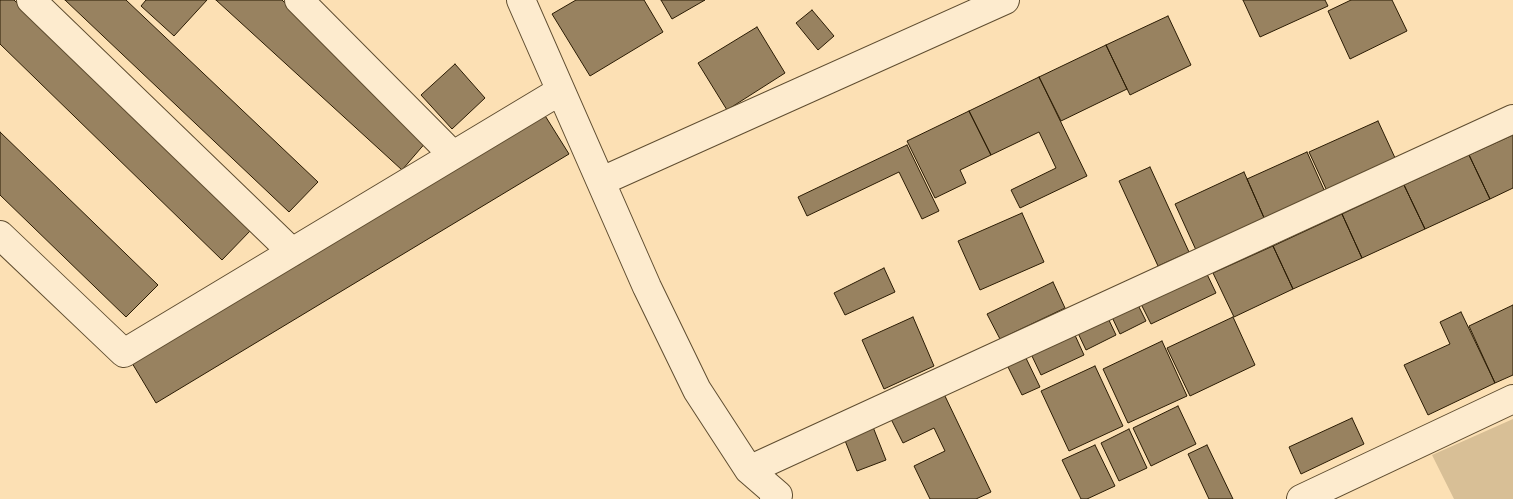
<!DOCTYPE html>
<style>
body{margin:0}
canvas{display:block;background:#fce0b4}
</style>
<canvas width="1513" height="499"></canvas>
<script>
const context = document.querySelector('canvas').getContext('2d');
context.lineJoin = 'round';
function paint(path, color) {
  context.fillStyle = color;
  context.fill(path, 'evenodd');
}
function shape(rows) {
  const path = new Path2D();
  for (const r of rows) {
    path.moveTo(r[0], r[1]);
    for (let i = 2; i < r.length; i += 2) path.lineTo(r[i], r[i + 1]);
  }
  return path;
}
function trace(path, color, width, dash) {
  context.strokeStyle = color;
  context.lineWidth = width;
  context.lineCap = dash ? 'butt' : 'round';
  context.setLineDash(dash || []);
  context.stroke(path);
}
paint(shape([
 [1513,419,1513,499,1454,499,1432,455]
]), '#d8bf96');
const building = shape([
 [0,0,14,0,251,230,222,260,0,44,0,0],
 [65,0,126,0,318,182,289,212,65,0],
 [146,0,207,0,174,36,141,6,146,0],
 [216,0,282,0,427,141,402,170,216,0],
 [576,0,644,0,663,32,590,76,552,14,576,0],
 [661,0,705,0,672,19,661,0],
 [1243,0,1325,0,1328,6,1260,37,1243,0],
 [1351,0,1392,0,1407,31,1350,59,1328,11,1351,0],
 [812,10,834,36,818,50,796,23,812,10],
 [1168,16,1191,65,1130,95,1106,45,1168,16],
 [757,27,785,73,727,110,698,63,757,27],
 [1106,45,1127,89,1061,121,1039,77,1106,45],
 [455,64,485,98,452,129,421,95,455,64],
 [1039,77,1087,176,1020,208,1011,190,1056,168,1039,132,991,155,969,111,1039,77],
 [969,111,991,155,960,170,966,183,935,198,907,141,969,111],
 [544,114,569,154,156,403,132,363,544,114],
 [1378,121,1396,160,1327,191,1309,152,1378,121],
 [0,132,158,285,126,317,0,195,0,132],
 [1513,135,1513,188,1490,199,1469,155,1513,135],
 [907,145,939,211,922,219,899,172,807,216,798,197,907,145],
 [1307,152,1325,192,1265,220,1247,179,1307,152],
 [1469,155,1490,199,1425,229,1404,185,1469,155],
 [1150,167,1189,252,1158,266,1119,181,1150,167],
 [1244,172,1265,220,1196,250,1175,204,1244,172],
 [1404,185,1425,229,1362,258,1342,214,1404,185],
 [1022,213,1044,262,980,290,958,241,1022,213],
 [1342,214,1362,258,1293,289,1273,246,1342,214],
 [1273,246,1293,289,1234,317,1213,273,1273,246],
 [884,268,895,292,845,315,834,293,884,268],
 [1205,270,1216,293,1151,324,1140,302,1205,270],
 [1053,282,1065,308,1000,339,987,314,1053,282],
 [1137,303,1146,321,1120,334,1111,315,1137,303],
 [1513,305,1513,375,1495,383,1469,326,1513,305],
 [1461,312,1495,383,1428,415,1404,365,1450,344,1440,322,1461,312],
 [1107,316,1116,335,1086,350,1077,331,1107,316],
 [913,317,934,366,884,389,862,340,913,317],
 [1233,317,1255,365,1190,396,1167,348,1233,317],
 [1074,333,1084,355,1041,375,1031,354,1074,333],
 [1162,341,1187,396,1128,423,1103,369,1162,341],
 [1024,354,1040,387,1022,395,1006,363,1024,354],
 [1095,366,1123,426,1069,451,1041,391,1095,366],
 [944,394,991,492,976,499,930,499,914,466,945,451,934,428,903,443,891,419,944,394],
 [1178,406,1196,444,1151,466,1133,428,1178,406],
 [1352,418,1364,444,1301,474,1289,447,1352,418],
 [873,427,886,460,857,471,844,438,873,427],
 [1129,429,1147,468,1119,481,1101,443,1129,429],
 [1095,445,1115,486,1087,499,1081,499,1062,460,1095,445],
 [1207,445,1233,499,1209,499,1188,454,1207,445]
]);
paint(building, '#988260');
trace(building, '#2b1c04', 1);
const street = shape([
 [31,0,292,252],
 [299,0,453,155],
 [521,0,647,287,697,390,749,470,778,495,774,499],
 [602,181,1005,0],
 [0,235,124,353,560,91],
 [749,470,1513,119],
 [1301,499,1513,399]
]);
trace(street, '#5f4d30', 30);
trace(street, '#fdebce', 28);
</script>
